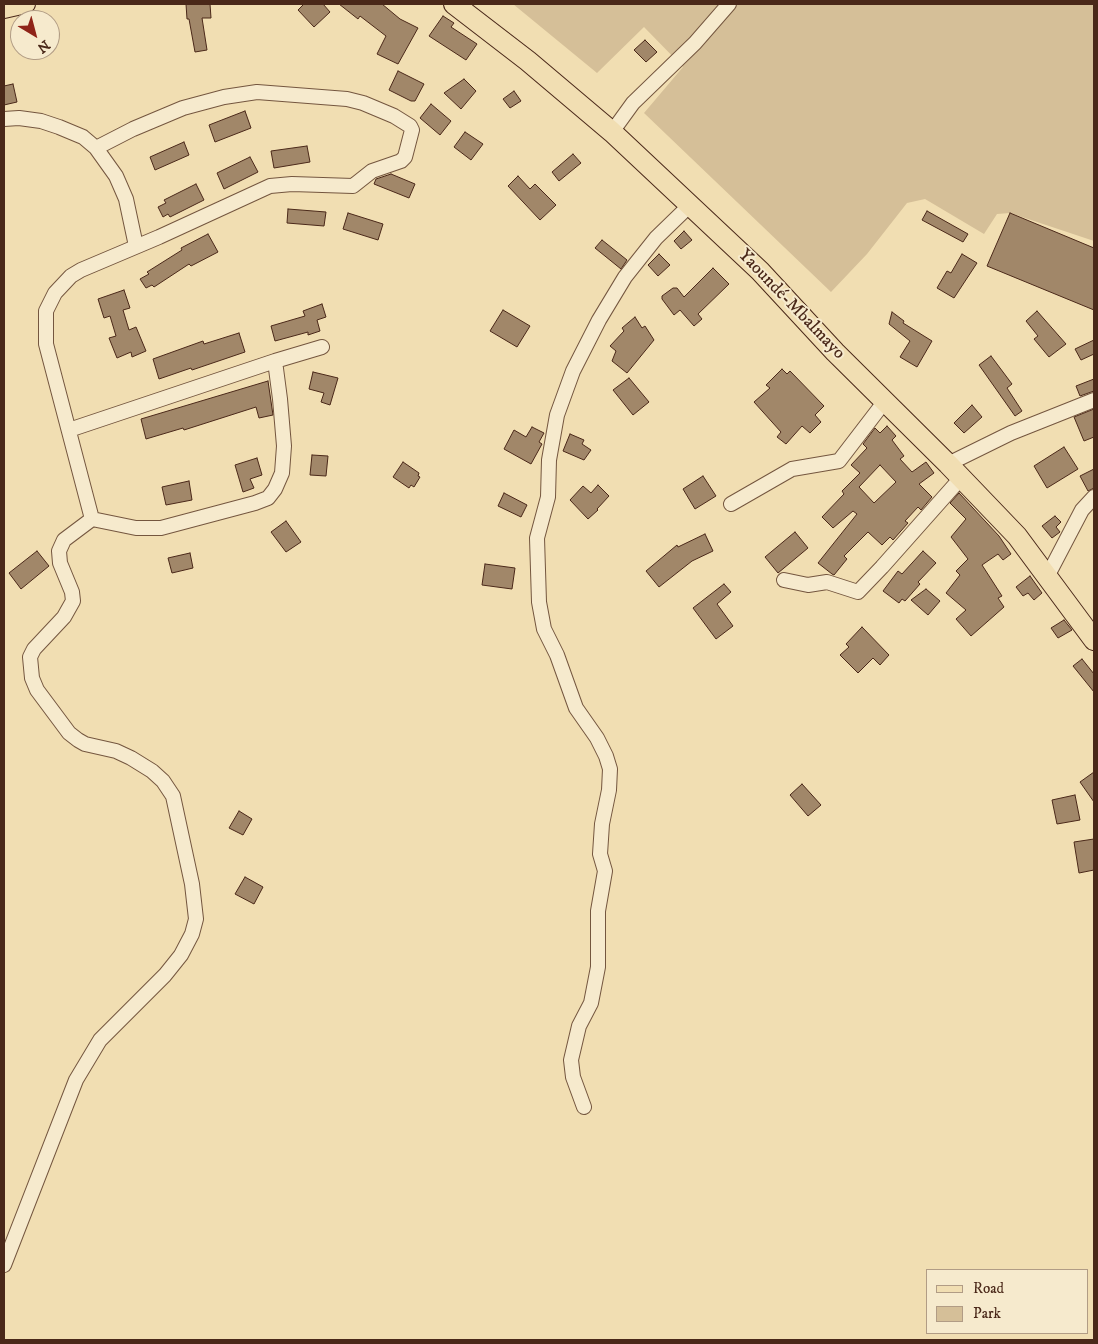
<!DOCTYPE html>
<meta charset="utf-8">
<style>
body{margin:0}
#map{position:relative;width:1098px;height:1344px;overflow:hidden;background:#f1deb2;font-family:"IM FELL DW Pica",serif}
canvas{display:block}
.frame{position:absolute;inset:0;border:5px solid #4a2819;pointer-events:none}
.legend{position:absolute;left:926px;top:1269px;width:162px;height:65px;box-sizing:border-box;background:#f6eacd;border:1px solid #b19c85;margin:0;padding:6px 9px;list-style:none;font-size:15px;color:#4a2819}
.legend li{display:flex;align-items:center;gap:10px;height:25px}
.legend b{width:25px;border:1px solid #b19c85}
.north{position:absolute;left:10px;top:10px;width:50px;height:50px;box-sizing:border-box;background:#f6eacd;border:1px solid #b19c85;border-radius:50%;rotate:143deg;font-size:14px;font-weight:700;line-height:20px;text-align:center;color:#4a2819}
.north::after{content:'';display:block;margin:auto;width:18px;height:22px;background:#8f2418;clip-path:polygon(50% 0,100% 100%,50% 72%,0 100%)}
</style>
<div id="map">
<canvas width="1098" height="1344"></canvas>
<div class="frame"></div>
<ul class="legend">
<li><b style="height:6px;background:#f1deb2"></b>Road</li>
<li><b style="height:14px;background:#d5bf98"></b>Park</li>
</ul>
<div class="north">N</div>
</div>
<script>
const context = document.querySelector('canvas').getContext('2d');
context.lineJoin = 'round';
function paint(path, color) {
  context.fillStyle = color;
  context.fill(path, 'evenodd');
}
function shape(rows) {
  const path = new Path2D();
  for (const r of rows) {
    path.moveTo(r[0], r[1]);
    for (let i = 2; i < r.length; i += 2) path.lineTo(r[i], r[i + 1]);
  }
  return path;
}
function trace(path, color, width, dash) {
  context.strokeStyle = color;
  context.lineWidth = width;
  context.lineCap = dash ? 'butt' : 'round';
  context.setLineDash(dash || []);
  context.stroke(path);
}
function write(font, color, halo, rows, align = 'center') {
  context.font = font + ' "IM FELL DW Pica",serif';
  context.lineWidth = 4;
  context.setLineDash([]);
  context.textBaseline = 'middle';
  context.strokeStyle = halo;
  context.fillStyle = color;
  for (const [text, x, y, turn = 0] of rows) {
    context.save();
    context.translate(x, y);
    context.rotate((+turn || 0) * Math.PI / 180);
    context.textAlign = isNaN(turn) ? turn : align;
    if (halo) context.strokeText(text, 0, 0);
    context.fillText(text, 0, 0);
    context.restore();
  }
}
paint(shape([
 [513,4,1094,4,1094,241,1010,213,997,214,984,234,925,199,907,203,867,254,831,292,644,113,683,67,644,27,597,73]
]), '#d5bf98');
const building = shape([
 [186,4,210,4,211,18,202,18,207,50,195,52,189,19,187,19,186,4],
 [304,4,323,4,330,12,314,27,298,10,304,4],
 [339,4,382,4,400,19,418,28,398,64,377,54,386,36,360,16,358,19,339,4],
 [443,16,454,23,451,27,477,44,466,60,429,36,443,16],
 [645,40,657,52,646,62,634,50,645,40],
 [398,71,424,84,415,101,411,101,389,90,398,71],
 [464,79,476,91,461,109,444,93,464,79],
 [13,84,17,102,4,105,4,86,13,84],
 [514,91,521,101,510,108,503,99,514,91],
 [431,104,451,121,440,135,420,118,431,104],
 [245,111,251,128,215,142,209,125,245,111],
 [465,132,483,144,471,160,454,147,465,132],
 [184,142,189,155,155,170,150,157,184,142],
 [307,146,310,162,274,168,271,151,307,146],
 [573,154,581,163,559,181,552,172,573,154],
 [250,157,258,172,224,189,217,173,250,157],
 [391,174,415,184,409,198,374,184,376,179,391,174],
 [518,176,530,189,535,184,556,205,540,220,508,186,518,176],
 [196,184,204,200,170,217,168,214,163,217,158,207,166,203,164,200,196,184],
 [288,209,326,212,324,226,287,223,288,209],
 [927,211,968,234,963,242,922,220,927,211],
 [348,213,383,224,378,240,343,229,348,213],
 [1010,213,1094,248,1094,310,987,266,1010,213],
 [684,231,692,240,681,249,674,241,684,231],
 [208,234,218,252,191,266,189,264,154,287,152,285,146,288,140,279,149,274,147,272,182,250,181,248,208,234],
 [602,240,627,260,621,269,595,248,602,240],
 [659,254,670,265,658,276,648,265,659,254],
 [962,254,977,263,954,298,937,288,947,271,951,273,962,254],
 [713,268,729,284,698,314,702,319,694,326,680,310,674,315,662,299,662,296,673,288,677,288,684,297,713,268],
 [124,290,130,308,123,310,129,330,136,327,146,351,132,357,131,352,117,358,109,338,116,336,110,316,104,318,98,299,124,290],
 [322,304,326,317,317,320,320,331,308,335,308,332,275,341,271,326,305,316,303,311,322,304],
 [503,310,530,326,517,347,490,331,503,310],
 [1037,311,1066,344,1049,357,1034,339,1038,336,1026,321,1037,311],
 [892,312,904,321,903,323,932,341,917,367,900,357,910,341,889,324,892,312],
 [635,317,642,328,645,326,654,340,627,373,612,361,616,351,610,346,624,331,622,328,635,317],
 [239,333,245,352,192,370,191,368,159,379,153,359,203,341,204,344,239,333],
 [1094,340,1094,354,1081,360,1075,349,1094,340],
 [991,356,1012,384,1007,388,1022,411,1015,416,979,365,991,356],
 [782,369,787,374,790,371,824,406,815,415,821,422,810,433,802,426,786,444,777,437,781,432,754,402,770,388,766,385,782,369],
 [313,372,338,378,330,405,321,402,324,393,309,389,313,372],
 [629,378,649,402,633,415,613,390,629,378],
 [1094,379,1094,391,1080,396,1076,386,1094,379],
 [268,381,273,415,259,418,256,407,184,430,183,428,146,439,141,419,268,381],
 [972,405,982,417,964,433,954,423,972,405],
 [1094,409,1094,437,1084,441,1074,417,1094,409],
 [887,426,896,436,892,440,904,456,900,459,912,472,926,462,934,473,919,484,932,497,921,510,918,507,905,521,908,523,893,540,890,537,882,545,868,532,844,556,847,559,834,575,832,574,818,563,857,514,853,511,833,528,822,517,844,494,842,491,860,473,851,465,867,448,863,444,875,428,880,433,887,426],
 [880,465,896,482,874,503,859,487,880,465],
 [532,427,544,433,539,442,542,444,531,464,504,449,514,430,526,437,532,427],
 [570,434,584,440,582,444,591,450,584,460,563,451,570,434],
 [1064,447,1078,469,1047,488,1034,466,1064,447],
 [312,455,328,456,326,476,310,475,312,455],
 [257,458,262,475,250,479,254,488,243,492,235,465,257,458],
 [403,462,419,473,418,476,420,477,414,487,411,485,409,488,393,477,403,462],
 [1094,469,1094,488,1088,491,1080,476,1094,469],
 [703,476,716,496,695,509,683,489,703,476],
 [189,481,192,500,166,505,162,487,189,481],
 [598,485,609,496,597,509,598,510,588,519,570,500,583,486,591,493,598,485],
 [504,493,527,505,521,517,498,506,504,493],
 [959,493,999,536,1011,554,1003,560,998,554,982,565,1002,596,998,598,1004,607,971,636,956,619,966,610,946,593,960,575,956,571,968,559,951,537,966,519,950,503,959,493],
 [1055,516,1061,522,1056,527,1060,532,1052,538,1042,526,1055,516],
 [286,521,301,542,286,552,271,532,286,521],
 [795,532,808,548,778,573,765,557,795,532],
 [705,534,713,551,692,561,659,587,646,571,677,545,678,547,705,534],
 [37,551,49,566,21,589,9,573,37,551],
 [923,551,936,563,918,582,920,584,905,601,902,599,899,603,883,591,898,571,902,574,923,551],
 [190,553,193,568,172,573,168,558,190,553],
 [485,564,515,568,512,589,482,585,485,564],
 [1030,576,1042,593,1034,600,1028,593,1023,596,1016,587,1030,576],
 [724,584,731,592,717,604,733,626,716,639,693,608,724,584],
 [926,589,940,601,928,615,911,600,926,589],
 [1064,620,1072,630,1058,638,1051,628,1064,620],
 [862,627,889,655,880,665,873,658,858,673,840,655,849,647,846,644,862,627],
 [1082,659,1094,674,1094,692,1073,666,1082,659],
 [1094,772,1094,802,1080,782,1094,772],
 [802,784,821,805,808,816,790,795,802,784],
 [1075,795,1080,820,1057,824,1052,800,1075,795],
 [239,811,252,819,243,835,229,828,239,811],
 [1094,839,1094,870,1079,873,1074,842,1094,839],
 [245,877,263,887,254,904,235,894,245,877]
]);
paint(building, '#a18769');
trace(building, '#4a2819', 1);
const minor = shape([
 [4,119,19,118,41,121,59,127,83,137,96,148,116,176,126,199,136,246],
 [612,132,633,103,695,43,729,4],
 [69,430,275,361,322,347],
 [948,464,1011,433,1094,400],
 [731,504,792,469,839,461,885,401],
 [92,519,46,344,46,311,55,293,71,276,81,270,159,237,270,186,292,184,353,186,372,171,401,161,405,157,412,130,410,126,394,116,363,103,347,99,257,92,224,97,183,108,133,129,96,148],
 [1048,575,1082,510,1094,497],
 [784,580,808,585,827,582,858,592,882,567,961,478],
 [584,1107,573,1077,571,1060,579,1026,591,1003,598,967,598,911,605,871,600,854,602,824,609,790,610,769,606,756,597,738,576,708,557,655,544,629,539,602,537,538,548,497,549,460,557,415,573,371,599,320,625,277,656,238,690,205],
 [4,1265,76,1080,100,1040,165,975,181,955,192,934,196,919,192,884,173,796,163,781,152,771,131,758,116,751,85,744,78,740,69,733,37,690,32,678,30,657,34,649,64,617,73,601,72,592,60,563,59,551,64,540,92,519,136,528,161,528,255,503,268,498,275,489,282,473,284,446,280,399,275,361]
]);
const major = shape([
 [4,9,26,4]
]);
const highway = shape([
 [454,4,528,61,612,132,760,271,835,352,948,464,1017,536,1094,640]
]);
trace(minor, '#74563f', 16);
trace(major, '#4a2819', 20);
trace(highway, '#4a2819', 22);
trace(minor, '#f6eacd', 14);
trace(major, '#f1deb2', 18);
trace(highway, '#f1deb2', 20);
write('18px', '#4a2819', '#f6eacd', [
 ["Yaoundé-Mbalmayo",791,305,46]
]);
</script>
